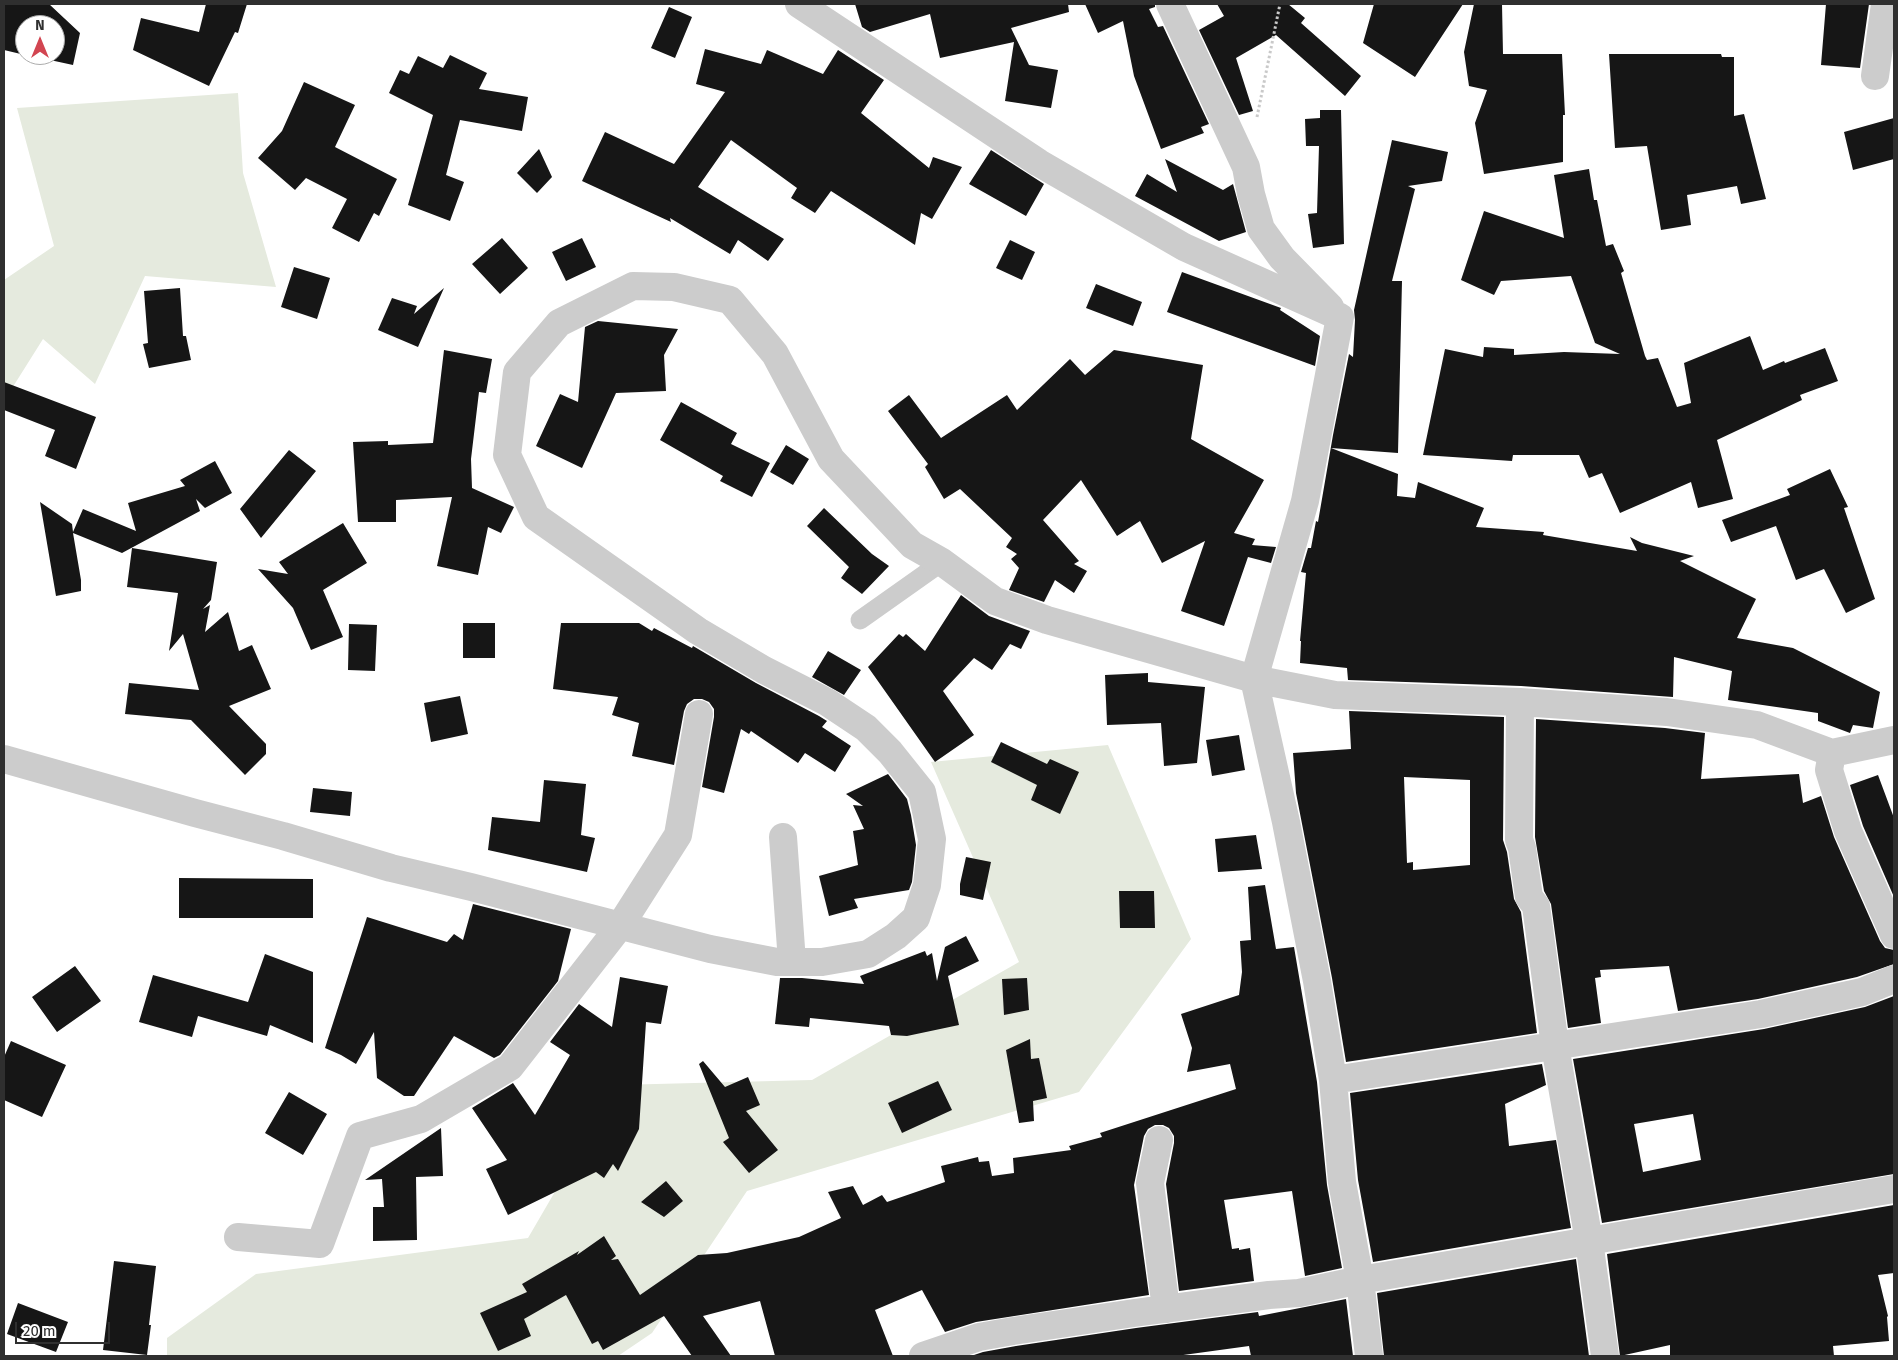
<!DOCTYPE html>
<style>
body{margin:0}
#map{position:relative;width:1898px;height:1360px;overflow:hidden;background:#fff;font-family:"Fira Sans",sans-serif}
canvas{display:block}
.frame{position:absolute;inset:0;border:5px solid #2f2f2f;pointer-events:none}
.north{position:absolute;left:15px;top:15px;width:50px;height:50px;box-sizing:border-box;background:#fff;border:1px solid #acacac;border-radius:50%;rotate:0deg;font-size:14px;font-weight:700;line-height:20px;text-align:center;color:#2f2f2f}
.north::after{content:'';display:block;margin:auto;width:18px;height:22px;background:#d24551;clip-path:polygon(50% 0,100% 100%,50% 72%,0 100%)}
.scale{position:absolute;left:15px;top:1322px;width:95px;height:22px;box-sizing:border-box;border:2px solid #2f2f2f;border-top:0;padding-left:6px;font-size:15px;line-height:18px;white-space:nowrap;color:#2f2f2f;-webkit-text-stroke:4px #fff;paint-order:stroke}
</style>
<div id="map">
<canvas width="1898" height="1360"></canvas>
<div class="frame"></div>
<div class="north">N</div>
<div class="scale">20 m</div>
</div>
<script>
const context = document.querySelector('canvas').getContext('2d');
context.lineJoin = 'round';
function paint(path, color) {
  context.fillStyle = color;
  context.fill(path, 'evenodd');
}
function shape(rows) {
  const path = new Path2D();
  for (const r of rows) {
    path.moveTo(r[0], r[1]);
    for (let i = 2; i < r.length; i += 2) path.lineTo(r[i], r[i + 1]);
  }
  return path;
}
function trace(path, color, width, dash) {
  context.strokeStyle = color;
  context.lineWidth = width;
  context.lineCap = dash ? 'butt' : 'round';
  context.setLineDash(dash || []);
  context.stroke(path);
}
paint(shape([
 [238,93,243,173,276,287,145,276,95,384,43,339,4,401,4,280,54,246,17,108],
 [1108,745,1191,939,1079,1092,747,1191,652,1333,618,1356,167,1356,167,1338,256,1274,528,1238,617,1085,812,1080,1019,962,931,762]
]), '#e5eade');
paint(shape([
 [4,4,49,4,80,33,73,65,27,55,55,55,55,25,25,25,25,55,4,50],
 [206,4,247,4,238,33,235,32,209,86,133,50,141,18,199,32],
 [855,4,1068,4,1069,12,1011,28,1029,65,1058,70,1051,108,1005,101,1014,42,940,58,930,14,870,32,862,27],
 [1085,4,1155,4,1155,7,1149,9,1158,27,1163,26,1209,124,1201,127,1204,133,1161,149,1134,76,1123,21,1098,33],
 [1217,4,1288,4,1305,18,1301,23,1361,76,1345,96,1276,35,1236,58,1253,111,1239,115,1199,30,1224,16],
 [1374,4,1463,4,1415,77,1363,43],
 [1474,4,1502,4,1503,54,1562,54,1565,115,1563,115,1563,162,1484,174,1475,123,1487,90,1469,86,1464,52],
 [1826,4,1869,4,1860,68,1821,65],
 [669,7,692,17,675,58,651,48],
 [705,49,761,64,767,50,823,74,838,50,884,80,861,113,929,168,933,157,962,167,932,219,921,213,915,245,831,191,815,213,791,198,797,188,731,140,698,187,784,239,768,261,738,240,730,254,670,218,671,222,582,181,605,132,674,164,725,92,696,84],
 [1609,54,1721,54,1722,57,1734,57,1734,116,1744,114,1766,199,1741,204,1737,186,1687,195,1691,225,1661,230,1647,146,1615,148],
 [450,55,487,73,479,89,528,97,522,131,460,120,446,175,464,182,450,221,408,205,433,115,389,93,400,70,409,74,418,56,443,68],
 [304,82,355,105,335,147,397,179,379,216,374,213,359,242,332,228,347,199,306,178,295,190,258,158,282,131],
 [1320,110,1341,110,1344,244,1313,248,1308,214,1317,213,1319,146,1306,146,1305,119,1320,118],
 [1894,118,1894,159,1853,170,1844,132],
 [1392,140,1448,152,1442,181,1408,186,1415,189,1392,281,1402,281,1398,453,1331,448,1398,474,1397,496,1415,498,1418,482,1484,508,1476,527,1544,532,1543,535,1637,551,1630,537,1642,543,1694,556,1680,561,1756,599,1737,638,1793,648,1880,692,1873,728,1853,725,1850,733,1818,721,1818,713,1728,700,1732,671,1674,657,1673,697,1521,686,1348,680,1347,668,1300,663,1301,641,1300,641,1306,573,1301,572,1308,548,1311,548,1316,521,1318,522,1333,435,1349,354,1353,357,1355,320,1354,310],
 [539,149,552,177,537,193,517,173],
 [991,150,1044,184,1026,216,969,184],
 [1165,159,1223,190,1233,184,1246,232,1219,241,1135,196,1147,174,1177,192],
 [1589,169,1594,200,1597,200,1606,246,1613,244,1624,271,1621,273,1645,356,1647,360,1658,358,1677,407,1691,403,1684,363,1750,336,1763,370,1784,361,1785,363,1825,348,1838,381,1800,395,1802,400,1717,440,1733,499,1698,508,1691,482,1620,513,1602,473,1589,478,1579,455,1513,455,1512,461,1423,455,1445,349,1483,357,1484,347,1514,349,1514,355,1564,352,1620,354,1595,343,1571,276,1501,281,1494,295,1461,280,1484,211,1564,238,1554,175],
 [502,238,528,268,500,294,472,264],
 [582,238,596,267,566,281,552,252],
 [1010,240,1035,252,1022,280,996,268],
 [294,267,330,278,317,319,281,307],
 [1182,272,1281,308,1280,310,1320,336,1315,366,1167,312],
 [1096,284,1142,302,1133,326,1086,308],
 [180,288,183,336,186,336,191,360,149,368,143,344,148,343,144,291],
 [444,288,418,347,378,330,392,298,417,306,414,314],
 [598,321,678,329,664,355,666,391,616,393,582,468,536,446,560,394,578,402,585,327],
 [444,350,492,359,486,393,479,392,471,459,472,488,514,507,501,533,488,527,478,575,437,566,452,497,396,500,396,522,358,522,353,442,388,441,388,445,433,443],
 [1114,350,1203,365,1191,439,1264,480,1234,533,1255,539,1252,545,1276,547,1271,563,1248,557,1224,626,1181,611,1205,541,1162,563,1140,521,1117,536,1081,480,1043,520,1079,561,1074,564,1087,571,1074,593,1055,580,1044,602,1009,590,1019,568,1011,559,1017,554,1006,547,1012,538,960,489,944,499,925,467,928,464,888,411,909,395,941,438,1007,395,1017,410,1070,359,1085,375],
 [4,382,96,417,76,469,45,456,55,430,4,410],
 [681,402,737,433,731,444,770,463,752,497,720,481,723,476,660,440],
 [786,445,809,459,793,485,770,472],
 [289,450,316,471,261,538,240,509],
 [215,461,232,493,205,508,196,499,200,511,122,553,73,533,81,580,81,591,56,596,40,502,72,524,73,532,83,509,136,531,128,503,185,486,180,480],
 [1830,469,1848,507,1844,508,1875,599,1846,613,1824,569,1796,580,1776,526,1731,542,1722,520,1790,495,1787,489],
 [824,508,872,554,889,566,862,594,841,578,849,567,807,526],
 [343,523,367,563,323,590,343,637,311,650,293,608,258,569,288,574,279,562],
 [132,548,217,562,211,600,203,609,210,605,205,632,228,612,239,651,252,645,271,689,229,706,266,744,266,754,245,775,191,720,125,714,129,683,199,690,183,634,169,651,178,593,127,587],
 [961,595,989,616,1030,631,1021,649,1010,644,992,670,974,658,943,691,974,735,935,762,868,667,899,634,903,637,906,634,925,651],
 [463,623,495,623,495,658,463,658],
 [561,623,639,623,652,631,654,628,692,648,693,646,756,683,819,716,827,721,822,727,851,746,835,772,805,753,798,763,751,731,749,734,741,729,724,793,702,787,714,717,714,709,709,702,702,699,694,699,687,704,684,711,674,765,632,756,639,723,612,715,618,697,553,689],
 [349,624,377,625,375,671,348,670],
 [828,651,861,670,844,695,812,677],
 [1148,673,1148,682,1205,687,1197,763,1164,766,1161,723,1107,725,1105,675],
 [460,696,468,734,431,742,424,703],
 [1349,711,1504,717,1503,840,1507,852,1514,899,1521,912,1537,1033,1346,1062,1332,978,1296,793,1293,753,1351,749],
 [1404,777,1470,780,1470,865,1413,870,1413,862,1407,863],
 [1536,719,1665,728,1705,733,1701,779,1799,774,1803,803,1821,796,1834,837,1880,941,1885,948,1894,950,1894,964,1857,977,1758,999,1678,1011,1669,966,1600,970,1601,977,1595,978,1601,1023,1568,1028,1551,904,1544,891,1535,837],
 [1239,735,1245,770,1212,776,1206,740],
 [1001,742,1047,764,1050,759,1079,772,1060,814,1031,800,1037,785,991,762],
 [888,774,907,799,911,815,916,845,912,882,909,890,854,899,858,908,829,916,819,876,858,865,853,831,864,829,853,805,863,806,846,794],
 [1878,775,1894,818,1894,897,1863,826,1850,785],
 [544,780,586,784,581,835,595,838,587,872,488,850,492,817,540,822],
 [313,788,352,792,350,816,310,812],
 [1256,835,1262,869,1218,872,1215,839],
 [966,857,991,862,983,900,960,895,960,884],
 [179,878,313,879,313,918,179,918],
 [1265,885,1276,949,1294,947,1317,1082,1327,1185,1342,1268,1305,1276,1292,1191,1224,1200,1232,1249,1239,1248,1239,1250,1250,1248,1254,1281,1179,1291,1166,1184,1174,1143,1174,1136,1169,1128,1163,1125,1155,1125,1148,1129,1144,1136,1134,1185,1149,1295,976,1322,945,1332,922,1290,875,1310,893,1356,775,1356,760,1301,703,1316,731,1356,692,1356,664,1316,603,1350,598,1341,592,1344,566,1295,524,1319,531,1336,498,1351,480,1313,527,1292,522,1284,579,1251,577,1255,604,1236,616,1256,611,1260,618,1259,640,1295,698,1255,727,1253,799,1237,841,1218,828,1192,853,1186,863,1205,882,1195,887,1202,945,1182,941,1166,978,1157,979,1162,989,1161,992,1176,1014,1173,1013,1158,1071,1150,1069,1146,1102,1137,1100,1133,1236,1089,1230,1064,1187,1072,1192,1048,1181,1014,1239,995,1242,972,1240,941,1251,940,1248,887],
 [1119,891,1154,891,1155,928,1120,928],
 [473,904,571,929,558,981,500,1055,494,1058,454,1036,414,1096,404,1096,377,1078,374,1032,356,1064,341,1055,325,1048,367,917,447,942,454,934,463,940],
 [966,936,979,961,948,976,959,1025,907,1036,891,1035,889,1026,810,1018,809,1027,775,1024,780,978,802,978,864,984,860,976,925,951,927,956,932,953,937,981,945,947],
 [265,954,313,972,313,1043,270,1025,267,1036,198,1016,192,1037,139,1022,153,975,248,1002],
 [75,966,101,1001,57,1032,32,997],
 [620,977,668,986,661,1024,646,1022,639,1129,618,1171,613,1164,604,1178,596,1172,508,1215,486,1169,507,1160,472,1108,513,1083,535,1115,570,1055,550,1042,579,1004,612,1027],
 [1027,978,1029,1010,1004,1015,1002,979],
 [1894,996,1894,1174,1602,1223,1573,1059,1764,1029,1865,1007],
 [1693,1114,1701,1160,1643,1172,1634,1124],
 [1030,1039,1031,1059,1039,1058,1047,1098,1033,1101,1034,1121,1019,1123,1006,1050],
 [11,1041,66,1065,42,1117,4,1100,4,1057],
 [703,1061,725,1087,748,1077,760,1105,746,1111,778,1150,749,1173,723,1142,729,1138,699,1064],
 [1542,1064,1546,1085,1505,1104,1509,1146,1556,1140,1571,1228,1373,1262,1358,1180,1350,1093],
 [938,1081,952,1110,902,1133,888,1103],
 [289,1092,327,1114,303,1155,265,1133],
 [441,1128,443,1176,416,1177,417,1240,373,1241,373,1207,384,1207,382,1179,365,1180],
 [666,1181,683,1201,664,1217,641,1202],
 [1894,1205,1894,1273,1878,1275,1888,1316,1887,1317,1889,1341,1833,1346,1834,1356,1670,1356,1670,1345,1620,1356,1607,1254],
 [1576,1259,1589,1356,1384,1356,1377,1293],
 [114,1261,156,1266,149,1325,151,1325,147,1355,103,1350],
 [1346,1299,1353,1356,1251,1356,1249,1346,1176,1356,971,1356,983,1352,1016,1346,1136,1328,1258,1312,1259,1316],
 [18,1303,68,1322,56,1352,7,1334]
]), '#161616');
trace(shape([
 [1257,117,1280,4]
]), '#c9c9c9', 3, [2.5, 2.5]);
trace(shape([
 [860,620,942,562]
]), '#ccc', 19);
trace(shape([
 [799,4,1039,163,1184,247,1340,317,1305,501,1254,679,1286,822,1317,981,1333,1080,1342,1182,1360,1280,1369,1356],
 [1170,4,1246,167,1251,194,1261,229,1282,258,1330,307],
 [1875,76,1885,4],
 [1520,702,1519,840,1522,848,1529,897,1536,906,1555,1046,1589,1241,1605,1356],
 [1832,753,1829,770,1848,831,1894,935],
 [4,759,195,813,283,836,391,868,471,887,710,949,777,962,822,962,868,954,896,936,916,918,927,885,932,839,922,792,890,752,866,728,827,702,764,670,698,631,536,517,507,455,517,372,559,323,633,286,674,287,730,300,775,354,831,459,912,545,942,562,995,601,1047,620,1254,679,1335,695,1520,702,1667,712,1757,725,1832,753,1894,740],
 [783,837,792,962],
 [1333,1080,1761,1014,1862,992,1894,979],
 [1159,1140,1150,1183,1166,1309],
 [238,1237,320,1244,360,1136,421,1119,510,1067,620,926,678,835,699,714],
 [923,1356,979,1337,1013,1331,1134,1313,1269,1295,1299,1293,1360,1280,1894,1189]
]), '#ccc', 28);
</script>
